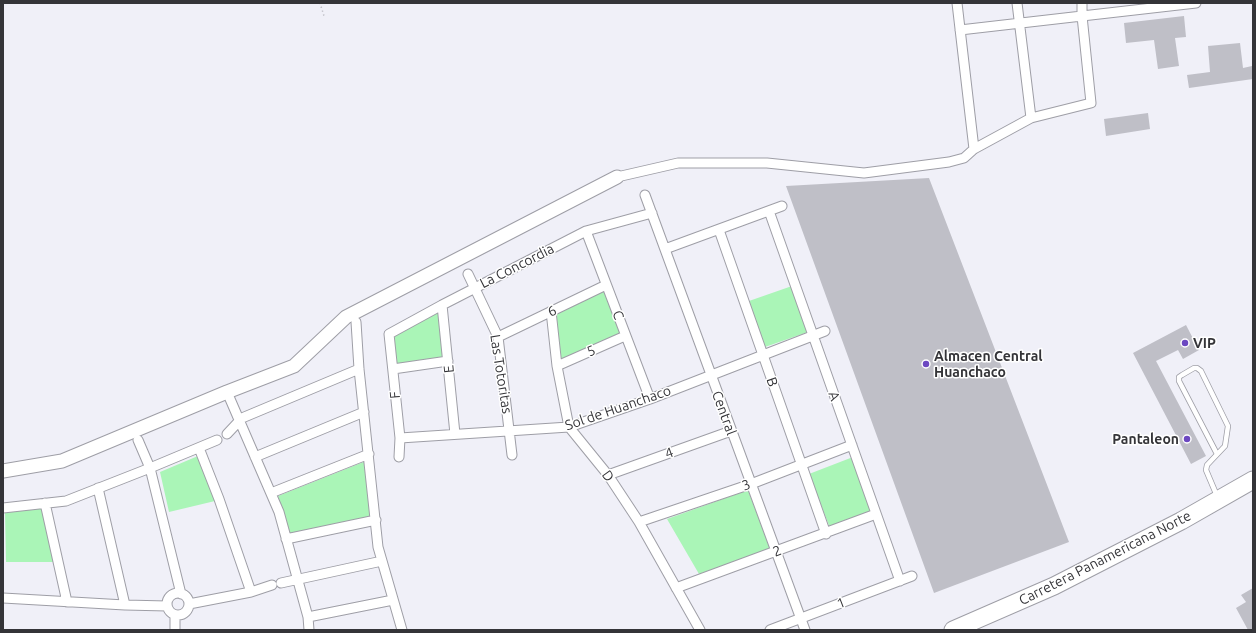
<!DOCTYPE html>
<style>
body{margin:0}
#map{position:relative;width:1256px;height:633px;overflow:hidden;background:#f0f0f8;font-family:Ubuntu,sans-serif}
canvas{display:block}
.frame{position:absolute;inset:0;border:4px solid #343438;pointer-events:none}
</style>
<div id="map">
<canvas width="1256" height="633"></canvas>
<div class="frame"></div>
</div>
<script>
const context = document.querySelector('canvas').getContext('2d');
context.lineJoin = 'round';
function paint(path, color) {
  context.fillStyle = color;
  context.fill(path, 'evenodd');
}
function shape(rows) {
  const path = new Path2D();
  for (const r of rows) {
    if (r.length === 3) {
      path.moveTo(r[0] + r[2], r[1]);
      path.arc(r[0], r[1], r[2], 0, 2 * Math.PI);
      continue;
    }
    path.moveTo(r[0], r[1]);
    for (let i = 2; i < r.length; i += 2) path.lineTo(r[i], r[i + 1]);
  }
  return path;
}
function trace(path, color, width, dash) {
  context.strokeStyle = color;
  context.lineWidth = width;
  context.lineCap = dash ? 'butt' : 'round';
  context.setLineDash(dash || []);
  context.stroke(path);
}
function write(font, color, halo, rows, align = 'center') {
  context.font = font + ' Ubuntu,sans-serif';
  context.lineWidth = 3;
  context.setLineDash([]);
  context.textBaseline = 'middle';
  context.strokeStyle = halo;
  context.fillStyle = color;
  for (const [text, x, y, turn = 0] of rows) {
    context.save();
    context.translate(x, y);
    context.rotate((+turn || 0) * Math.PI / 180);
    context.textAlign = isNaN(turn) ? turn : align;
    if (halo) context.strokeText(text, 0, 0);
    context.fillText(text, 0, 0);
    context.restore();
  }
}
paint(shape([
 [792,286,808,332,765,347,749,301],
 [605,287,622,334,559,360,554,312],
 [439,309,445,359,396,365,394,334],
 [198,456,215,501,169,512,160,472],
 [853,457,874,513,830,528,809,474],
 [366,461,371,517,290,533,278,496],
 [748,490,770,549,699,574,667,519],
 [43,508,55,562,6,562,5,511]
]), '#aaf5b7');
paint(shape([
 [1184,16,1186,37,1175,38,1179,66,1158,69,1154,40,1126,43,1124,23],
 [1240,43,1243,68,1252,66,1253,79,1189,88,1187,75,1210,72,1208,46],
 [1148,113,1150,129,1106,136,1104,119],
 [929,178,1069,542,934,593,786,186],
 [1186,325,1199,350,1183,359,1178,350,1156,361,1206,456,1191,464,1133,353],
 [1253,588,1253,630,1248,630,1236,608,1246,602,1241,595]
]), '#bfbfc7');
const lane = shape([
 [1217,454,1179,381,1179,377,1182,375,1194,368,1197,368,1201,371,1228,426,1225,446,1207,465,1206,470,1217,496]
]);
const street = shape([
 [957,3,974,149],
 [1017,3,1031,118],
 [960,30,1082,16,1082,3],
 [617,177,678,163,767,163,864,173,949,162,964,158,974,149,1031,118,1091,103,1082,16,1196,3],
 [645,195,805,630],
 [769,211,900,581],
 [719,230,826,534],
 [586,231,650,399],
 [665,249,782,206],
 [468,274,498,337,512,455],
 [442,305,455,434],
 [551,311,557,366,569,427,608,475,639,522,700,630],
 [356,322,359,369,378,547,402,630],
 [498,337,606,285],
 [557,366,625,336],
 [393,369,448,361],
 [227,392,279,512,308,617,309,630],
 [227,434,242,418,359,369],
 [400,438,569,427,650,399,825,331],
 [138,440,150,468,181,594],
 [199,448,219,499,251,592],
 [255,457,364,412],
 [399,457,400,438,389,334,442,305,586,231,652,213],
 [608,475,731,431],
 [98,488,125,605],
 [271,493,369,454],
 [45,503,67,602],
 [3,508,66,501,150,468,217,440],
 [639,522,751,484,852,445],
 [286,539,376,520],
 [281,583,382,561],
 [676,588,876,514],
 [178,604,11],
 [3,598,125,605,167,606],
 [189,604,251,592,272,585],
 [308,617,393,600],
 [175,630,175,615],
 [770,630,912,576]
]);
const secondary = shape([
 [3,471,62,461,227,392,294,366,346,317,617,177]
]);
const highway = shape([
 [953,630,1054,586,1181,521,1253,480]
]);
trace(lane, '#9e9ea6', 6);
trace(street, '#9e9ea6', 11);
trace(secondary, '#9e9ea6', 15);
trace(highway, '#9e9ea6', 19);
trace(shape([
 [320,3,324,16]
]), '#b2b2b9', 1.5, [1, 3]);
trace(lane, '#fff', 4.5);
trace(street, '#fff', 9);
trace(secondary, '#fff', 13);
trace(highway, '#fff', 17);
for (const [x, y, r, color] of [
 [1185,343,4,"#6c48c1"],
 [926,364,4,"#6c48c1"],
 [1187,439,4,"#6c48c1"]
]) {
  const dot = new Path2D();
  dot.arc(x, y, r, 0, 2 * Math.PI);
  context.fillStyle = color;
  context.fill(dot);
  trace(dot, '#fff', 1.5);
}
write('14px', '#343438', '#fff', [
 ["La Concordia",517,266,-27],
 ["6",552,311,-26],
 ["C",618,315,70],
 ["5",591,351,-23],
 ["E",449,369,-96],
 ["Las Totoritas",501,374,81],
 ["B",772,382,71],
 ["F",395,395,-95],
 ["A",834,396,71],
 ["Sol de Huanchaco",618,408,-19],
 ["Central",724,413,70],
 ["4",669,453,-20],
 ["D",608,476,54],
 ["3",746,485,-20],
 ["2",777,551,-20],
 ["Carretera Panamericana Norte",1105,558,-27],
 ["1",841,603,-21]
]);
write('bold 14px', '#343438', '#fff', [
 ["VIP",1193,343],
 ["Almacen Central",934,356],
 ["Huanchaco",934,372],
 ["Pantaleon",1179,439,"right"]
], 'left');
</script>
